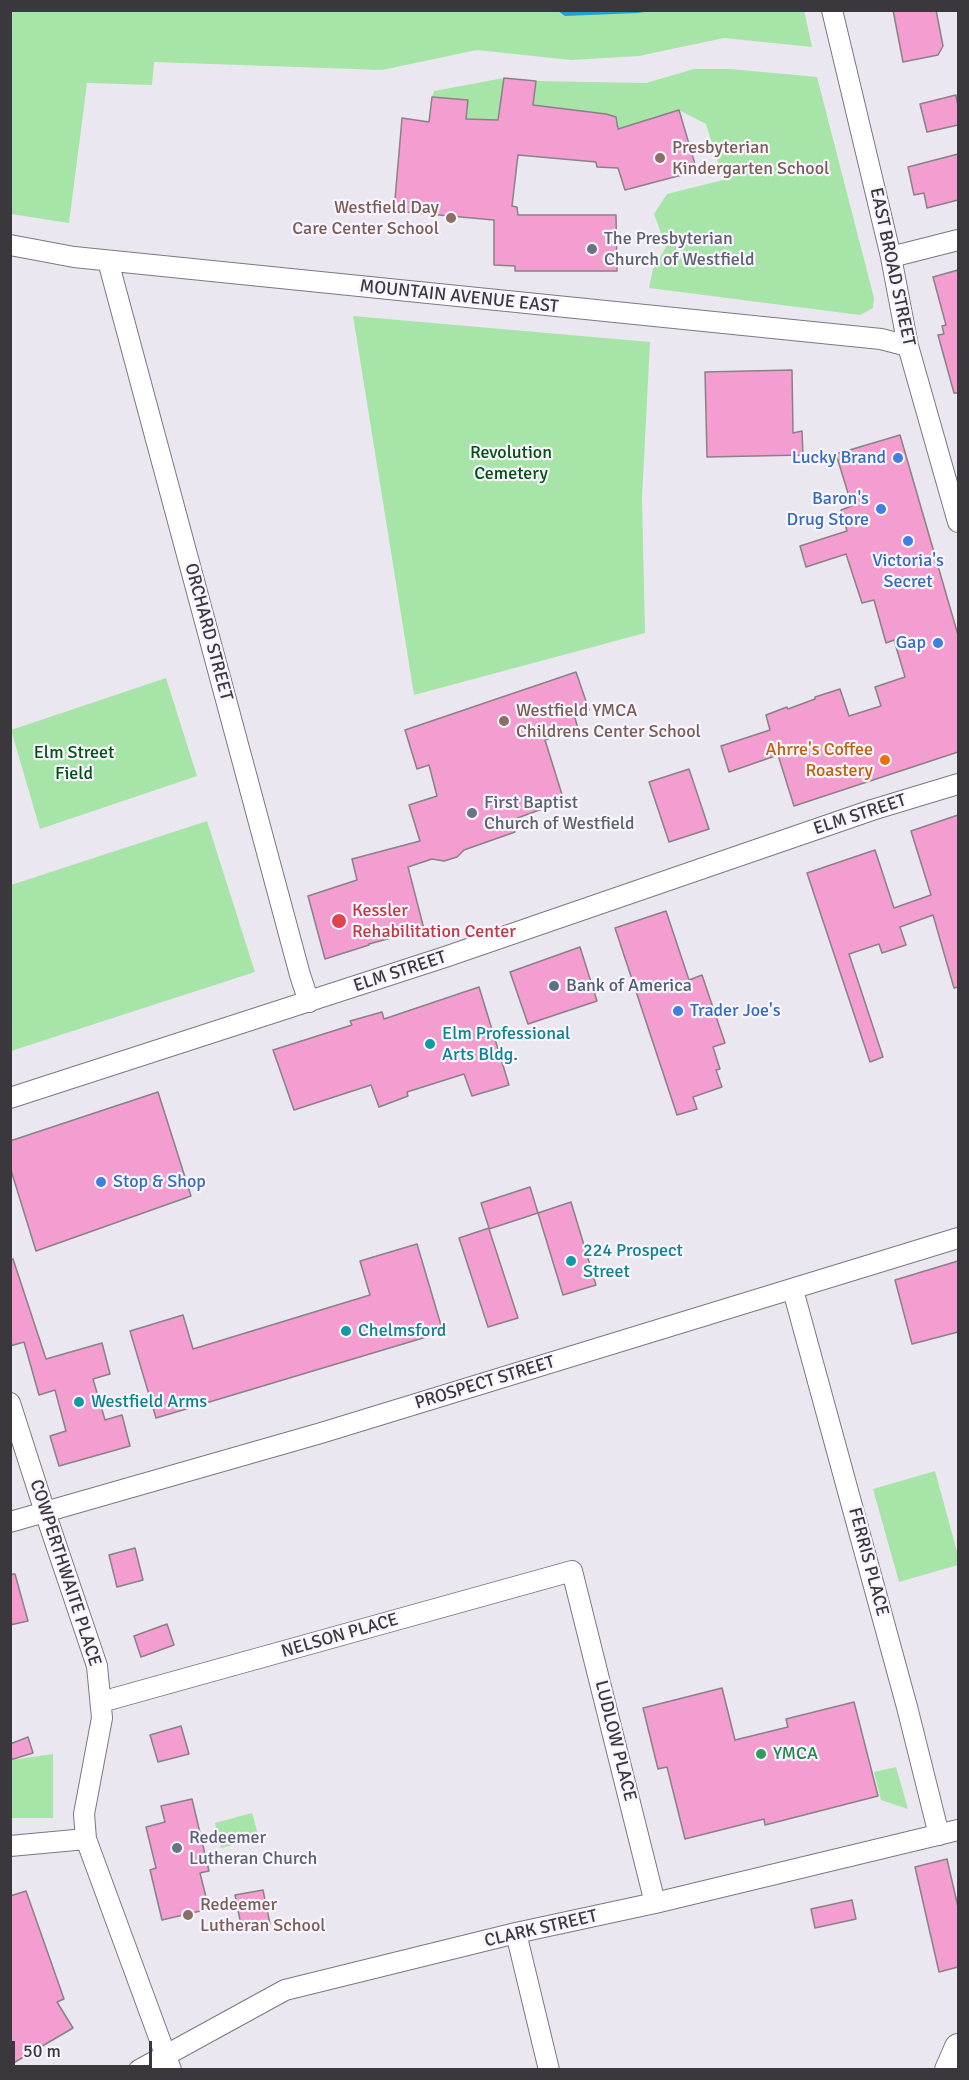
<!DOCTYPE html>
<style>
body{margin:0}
#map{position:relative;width:969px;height:2080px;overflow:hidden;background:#ebe7f1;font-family:Signika,sans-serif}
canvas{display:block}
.frame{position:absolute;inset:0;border:12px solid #3a383c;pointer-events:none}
.scale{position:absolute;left:12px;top:2041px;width:140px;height:27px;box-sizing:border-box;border:3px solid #3a383c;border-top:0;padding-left:8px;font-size:18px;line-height:21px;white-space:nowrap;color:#3a383c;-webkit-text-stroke:4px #f8f5fe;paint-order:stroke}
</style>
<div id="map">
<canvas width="969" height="2080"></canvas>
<div class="frame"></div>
<div class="scale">50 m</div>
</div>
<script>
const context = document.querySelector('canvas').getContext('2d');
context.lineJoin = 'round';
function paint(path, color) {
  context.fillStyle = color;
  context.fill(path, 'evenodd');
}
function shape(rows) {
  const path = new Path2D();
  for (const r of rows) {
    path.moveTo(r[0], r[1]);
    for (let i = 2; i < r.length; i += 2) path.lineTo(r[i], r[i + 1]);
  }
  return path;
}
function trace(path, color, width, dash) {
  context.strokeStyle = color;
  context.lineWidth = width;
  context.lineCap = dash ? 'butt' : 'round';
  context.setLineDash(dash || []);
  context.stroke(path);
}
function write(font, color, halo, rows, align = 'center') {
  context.font = font + ' Signika,sans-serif';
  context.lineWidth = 4.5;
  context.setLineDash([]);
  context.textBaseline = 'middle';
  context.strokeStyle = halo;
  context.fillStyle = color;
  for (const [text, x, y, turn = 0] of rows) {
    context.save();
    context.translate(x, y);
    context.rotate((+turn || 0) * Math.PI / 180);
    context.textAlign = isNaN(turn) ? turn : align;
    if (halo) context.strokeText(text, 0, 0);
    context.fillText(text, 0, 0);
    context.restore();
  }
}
paint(shape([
 [804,10,812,47,724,38,639,56,571,60,477,50,382,70,154,62,152,85,87,83,69,223,11,214,10,11],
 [694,69,730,69,817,77,874,298,873,308,860,315,649,288,653,269,666,247,654,214,667,194,723,180,706,124,679,110,618,129,616,117,606,114,533,105,536,81,646,83],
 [504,78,498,120,466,119,468,100,432,97,434,91],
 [353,316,650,342,642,498,645,633,414,695],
 [166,678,197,776,40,829,11,730],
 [207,821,255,972,11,1051,11,885],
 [935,1471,958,1555,958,1565,899,1582,873,1489],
 [53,1754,53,1818,11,1818,11,1760],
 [896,1767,908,1809,881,1800,874,1772],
 [252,1813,259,1838,221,1848,215,1823]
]), '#a6e5a7');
paint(shape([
 [558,11,649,11,638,13,565,16]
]), '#24a0cd');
const building = shape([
 [893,10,936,10,943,46,938,55,903,62,893,10],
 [504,78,536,81,533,105,606,114,616,117,618,129,679,110,697,171,625,190,618,168,597,167,596,162,518,155,512,206,517,207,518,215,616,215,617,271,515,271,515,266,494,265,494,220,394,211,402,118,429,122,432,97,468,100,466,119,498,120,504,78],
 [956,95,958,107,958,125,927,132,920,104,956,95],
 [958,154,958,200,927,208,924,193,914,195,908,167,958,154],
 [958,270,958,393,954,393,938,335,944,334,942,326,946,325,933,277,958,270],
 [792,370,793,433,802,431,803,455,707,457,705,372,792,370],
 [900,435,958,635,958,752,794,806,778,755,729,772,721,746,770,730,766,715,787,707,788,709,815,699,815,697,840,689,849,716,881,706,875,687,905,677,894,640,886,643,874,600,862,603,846,554,806,567,800,546,847,531,841,510,852,506,836,454,900,435],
 [576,672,589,710,574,715,578,728,545,740,564,801,512,820,515,832,464,850,457,857,444,861,432,859,408,867,424,929,369,944,369,945,325,959,308,896,357,880,352,859,420,841,409,805,437,796,429,765,417,769,405,730,576,672],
 [689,769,709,829,669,842,649,782,689,769],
 [958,815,958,987,954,988,933,915,900,927,906,945,882,953,879,944,849,954,883,1057,870,1062,807,873,875,850,894,908,931,895,911,831,958,815],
 [666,911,689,980,702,975,725,1043,713,1047,720,1069,716,1070,722,1087,693,1097,697,1109,677,1115,615,928,666,911],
 [580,947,597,1001,528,1024,510,972,580,947],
 [479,987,509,1085,472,1096,464,1074,407,1092,408,1096,379,1107,371,1085,294,1110,273,1050,352,1025,350,1021,382,1012,384,1019,479,987],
 [158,1092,191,1196,36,1251,10,1167,10,1141,158,1092],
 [530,1187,538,1213,571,1202,596,1285,563,1295,538,1213,489,1229,518,1318,488,1327,459,1238,489,1228,481,1203,530,1187],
 [417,1244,443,1332,156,1418,130,1331,183,1315,193,1349,370,1295,360,1261,417,1244],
 [13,1259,46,1359,102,1343,110,1374,93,1379,105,1420,122,1415,130,1446,59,1466,50,1436,66,1431,55,1390,39,1395,24,1342,10,1346,10,1260,13,1259],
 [958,1261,958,1332,912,1344,895,1280,958,1261],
 [135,1548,143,1580,117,1587,109,1555,135,1548],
 [10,1574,15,1574,28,1621,10,1625,10,1574],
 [167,1624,174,1645,141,1657,134,1636,167,1624],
 [722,1688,735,1740,788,1727,786,1719,854,1702,878,1796,765,1825,764,1819,685,1839,667,1767,658,1769,643,1708,722,1688],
 [181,1726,189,1754,158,1762,150,1735,181,1726],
 [28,1737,33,1753,10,1760,10,1744,28,1737],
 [192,1799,209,1871,200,1873,209,1909,162,1920,150,1870,156,1868,146,1827,165,1822,161,1806,192,1799],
 [947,1859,958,1907,958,1967,939,1972,915,1867,947,1859],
 [263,1890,270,1924,242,1930,235,1895,263,1890],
 [26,1891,64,1999,57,2002,73,2028,10,2065,10,1896,26,1891],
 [852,1900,856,1919,815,1928,811,1909,852,1900]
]);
paint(building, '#f49dd0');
trace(building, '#8a8085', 1.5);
const minor = shape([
 [832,10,891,257,908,346,958,522],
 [10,245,74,257,881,339,908,346],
 [891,257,958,240],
 [108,261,300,975,309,1002],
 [10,1098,445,957,872,810,958,784],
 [793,1290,907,1707,939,1835],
 [10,1403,45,1512,97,1666,102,1718,84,1814,86,1839,171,2070],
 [10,1522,321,1433,958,1238],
 [101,1702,572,1571,655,1903],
 [10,1846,86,1839],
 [516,1933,549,2070],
 [139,2070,285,1990,516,1933,655,1903,958,1830]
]);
const major = shape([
 [948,2070,958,2047]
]);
trace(minor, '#7b7880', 22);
trace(major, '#7b7880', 28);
trace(minor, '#fff', 20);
trace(major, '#fff', 26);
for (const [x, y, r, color] of [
 [660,158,6,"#8d6e63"],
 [451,218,6,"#8d6e63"],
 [592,249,6,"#6b7280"],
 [898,458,6,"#3f7fe0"],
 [881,509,6,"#3f7fe0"],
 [908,541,6,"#3f7fe0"],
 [938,643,6,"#3f7fe0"],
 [504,721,6,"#8d6e63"],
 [885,760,6,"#e8710a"],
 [472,813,6,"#6b7280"],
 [339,921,8,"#e0444e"],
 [554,986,6,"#5c6f8a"],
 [678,1011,6,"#3f7fe0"],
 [430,1044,6,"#0f9aa8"],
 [101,1182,6,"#3f7fe0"],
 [571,1261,6,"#0f9aa8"],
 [346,1331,6,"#0f9aa8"],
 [79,1402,6,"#0f9aa8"],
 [761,1754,6,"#2e9e5b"],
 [177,1848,6,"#6b7280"],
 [188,1915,6,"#8d6e63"]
]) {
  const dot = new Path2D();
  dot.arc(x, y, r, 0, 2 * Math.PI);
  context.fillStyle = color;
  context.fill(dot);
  trace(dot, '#f8f5fe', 2);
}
write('18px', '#785e54', '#f8f5fe', [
 ["Presbyterian",672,148],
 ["Kindergarten School",672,169],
 ["Westfield Day",439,208,"right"],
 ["Care Center School",439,229,"right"],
 ["Westfield YMCA",516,711],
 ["Childrens Center School",516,732],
 ["Redeemer",200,1905],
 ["Lutheran School",200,1926]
], 'left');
write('18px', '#5b616d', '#f8f5fe', [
 ["The Presbyterian",604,239],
 ["Church of Westfield",604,260],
 ["First Baptist",484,803],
 ["Church of Westfield",484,824],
 ["Redeemer",189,1838],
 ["Lutheran Church",189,1859]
], 'left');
write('18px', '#3a383c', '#f8f5fe', [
 ["EAST BROAD STREET",892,267,78],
 ["MOUNTAIN AVENUE EAST",459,297,6],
 ["ORCHARD STREET",208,632,75],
 ["ELM STREET",860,815,-18],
 ["ELM STREET",400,972,-18],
 ["PROSPECT STREET",485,1383,-17],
 ["FERRIS PLACE",868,1562,75],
 ["COWPERTHWAITE PLACE",65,1573,72],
 ["NELSON PLACE",340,1636,-16],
 ["LUDLOW PLACE",615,1741,76],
 ["CLARK STREET",541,1929,-13]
]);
write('18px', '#005210', '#f8f5fe', [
 ["Revolution",511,453],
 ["Cemetery",511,474],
 ["Elm Street",74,753],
 ["Field",74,774]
]);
write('18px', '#366cbe', '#f8f5fe', [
 ["Lucky Brand",886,458],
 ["Baron's",869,499],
 ["Drug Store",869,520],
 ["Victoria's",908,561,"center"],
 ["Secret",908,582,"center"],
 ["Gap",926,643],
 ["Trader Joe's",690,1011,"left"],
 ["Stop & Shop",113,1182,"left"]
], 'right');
write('18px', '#c56008', '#f8f5fe', [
 ["Ahrre's Coffee",873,750],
 ["Roastery",873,771]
], 'right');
write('18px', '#be3a42', '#f8f5fe', [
 ["Kessler",352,911],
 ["Rehabilitation Center",352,932]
], 'left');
write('18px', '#4e5e75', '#f8f5fe', [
 ["Bank of America",566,986]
], 'left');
write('18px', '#0d838f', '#f8f5fe', [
 ["Elm Professional",442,1034],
 ["Arts Bldg.",442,1055],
 ["224 Prospect",583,1251],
 ["Street",583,1272],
 ["Chelmsford",358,1331],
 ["Westfield Arms",91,1402]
], 'left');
write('18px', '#27864d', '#f8f5fe', [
 ["YMCA",773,1754]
], 'left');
</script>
